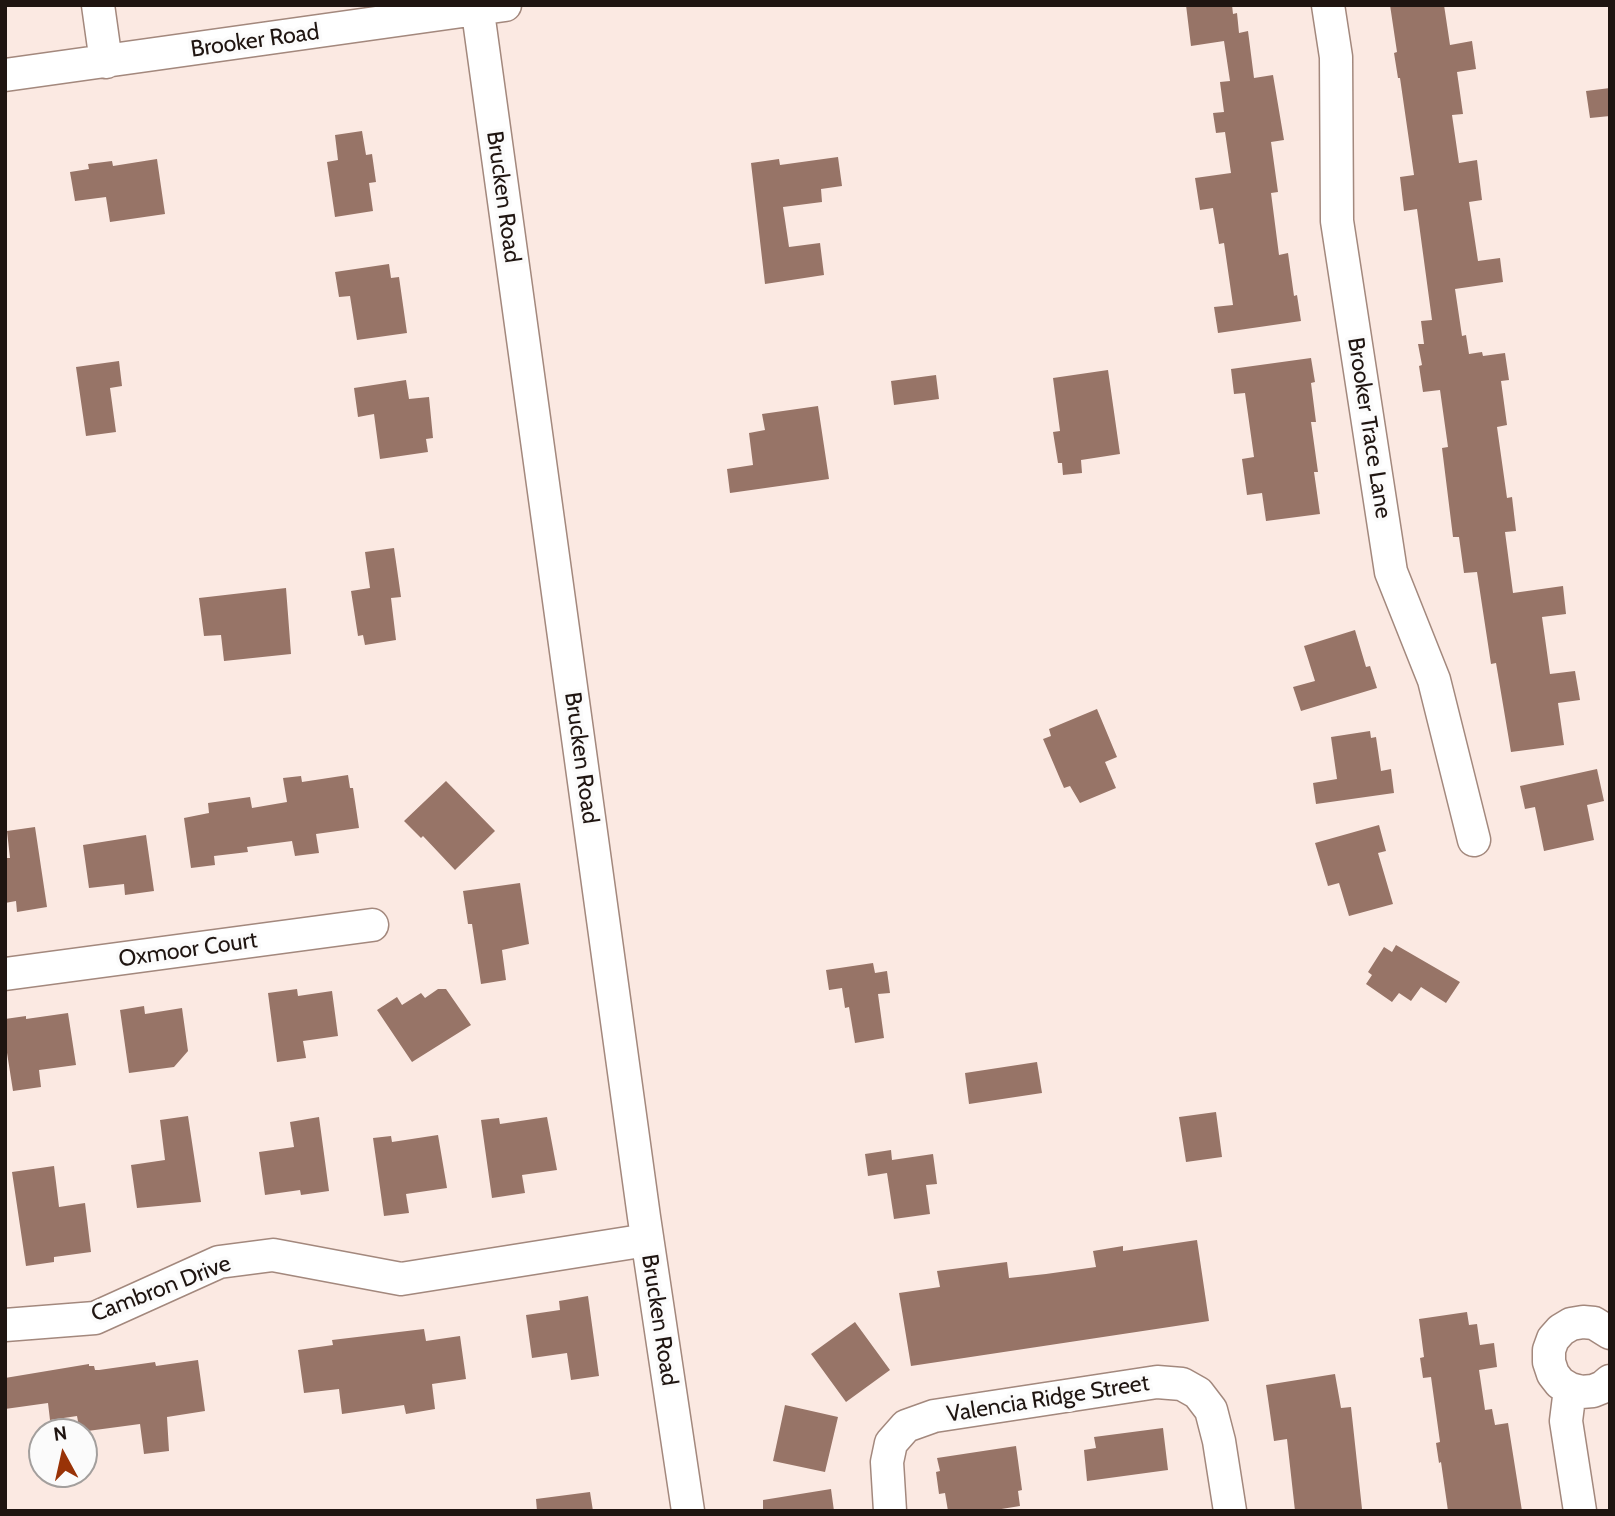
<!DOCTYPE html>
<style>
body{margin:0}
#map{position:relative;width:1615px;height:1516px;overflow:hidden;background:#fbe9e2;font-family:Cabin,sans-serif}
canvas{display:block}
.frame{position:absolute;inset:0;border:7px solid #1f1511;pointer-events:none}
.north{position:absolute;left:28px;top:1418px;width:70px;height:70px;box-sizing:border-box;background:#fbfbfb;border:2px solid #a39f9d;border-radius:50%;rotate:352deg;font-size:19px;font-weight:700;line-height:28px;text-align:center;color:#1f1511}
.north::after{content:'';display:block;margin:auto;width:24px;height:32px;background:#993307;clip-path:polygon(50% 0,100% 100%,50% 72%,0 100%)}
</style>
<div id="map">
<canvas width="1615" height="1516"></canvas>
<div class="frame"></div>
<div class="north">N</div>
</div>
<script>
const context = document.querySelector('canvas').getContext('2d');
context.lineJoin = 'round';
function paint(path, color) {
  context.fillStyle = color;
  context.fill(path, 'evenodd');
}
function shape(rows) {
  const path = new Path2D();
  for (const r of rows) {
    path.moveTo(r[0], r[1]);
    for (let i = 2; i < r.length; i += 2) path.lineTo(r[i], r[i + 1]);
  }
  return path;
}
function trace(path, color, width, dash) {
  context.strokeStyle = color;
  context.lineWidth = width;
  context.lineCap = dash ? 'butt' : 'round';
  context.setLineDash(dash || []);
  context.stroke(path);
}
function write(font, color, halo, rows, align = 'center') {
  context.font = font + ' Cabin,sans-serif';
  context.lineWidth = 7;
  context.setLineDash([]);
  context.textBaseline = 'middle';
  context.strokeStyle = halo;
  context.fillStyle = color;
  for (const [text, x, y, turn = 0] of rows) {
    context.save();
    context.translate(x, y);
    context.rotate((+turn || 0) * Math.PI / 180);
    context.textAlign = isNaN(turn) ? turn : align;
    if (halo) context.strokeText(text, 0, 0);
    context.fillText(text, 0, 0);
    context.restore();
  }
}
paint(shape([
 [1186,5,1232,5,1233,14,1237,13,1239,33,1248,31,1254,78,1273,75,1284,140,1271,142,1278,192,1271,193,1279,255,1288,253,1294,296,1297,295,1301,321,1218,333,1214,307,1233,305,1224,243,1219,244,1213,208,1200,210,1195,178,1231,173,1225,132,1216,133,1213,113,1224,112,1220,82,1230,81,1224,41,1191,46],
 [1390,5,1444,5,1450,45,1472,41,1476,69,1457,72,1463,114,1452,115,1459,163,1477,160,1482,200,1469,202,1478,261,1500,258,1503,282,1455,289,1462,336,1466,335,1469,354,1482,352,1483,356,1505,353,1509,380,1501,381,1507,425,1497,427,1507,498,1512,497,1516,531,1505,532,1513,593,1563,586,1566,614,1542,617,1550,674,1575,671,1580,700,1558,703,1564,745,1511,752,1496,663,1491,664,1477,572,1464,573,1459,537,1453,537,1442,448,1448,447,1440,390,1423,392,1419,366,1422,365,1418,344,1424,344,1421,321,1432,320,1417,209,1404,211,1400,177,1414,175,1400,78,1398,78,1394,53,1397,52],
 [1610,88,1610,116,1590,118,1586,91],
 [362,131,366,155,372,154,376,182,369,183,373,211,335,217,327,162,338,160,335,135],
 [838,157,842,186,821,189,822,202,783,207,789,247,820,243,824,275,765,284,751,163,779,159,780,165],
 [157,159,165,214,110,222,106,197,75,201,70,172,89,169,88,164,112,161,113,166],
 [389,264,391,278,399,277,407,333,357,340,350,296,339,297,335,272],
 [1311,358,1315,382,1311,383,1316,422,1311,422,1318,472,1314,472,1320,514,1266,521,1262,493,1247,495,1242,459,1254,457,1245,393,1234,394,1231,369],
 [119,361,122,386,110,388,116,432,86,436,76,367],
 [1108,370,1120,454,1081,460,1082,473,1063,475,1062,463,1058,463,1053,432,1060,431,1053,378],
 [936,375,939,399,894,405,891,381],
 [406,380,409,399,429,397,433,438,426,439,428,452,380,459,374,414,358,417,354,388],
 [818,406,829,479,730,493,727,469,753,465,749,433,765,430,762,414],
 [394,548,401,597,391,598,396,640,365,645,363,635,358,636,351,591,370,588,365,552],
 [286,588,291,654,224,661,221,635,204,636,199,598],
 [1355,630,1366,667,1370,666,1377,688,1301,711,1293,687,1315,681,1304,646],
 [1097,709,1117,757,1105,762,1116,788,1080,803,1070,786,1064,788,1043,739,1051,736,1049,729],
 [1370,731,1371,738,1376,737,1381,771,1391,769,1394,793,1316,804,1313,783,1337,779,1331,737],
 [1597,769,1604,801,1587,805,1594,840,1544,851,1535,807,1525,809,1520,786],
 [348,775,350,788,353,788,359,828,316,834,319,853,295,856,292,841,247,847,248,852,214,856,215,865,191,868,184,818,209,813,208,803,250,797,252,808,287,802,283,778,301,776,302,782],
 [446,781,495,831,455,870,423,836,421,838,404,821],
 [1379,825,1386,851,1378,853,1393,904,1349,916,1339,883,1328,886,1315,843],
 [35,827,47,907,17,912,16,901,5,903,5,858,10,858,7,831],
 [146,835,154,891,125,895,124,884,89,888,83,845],
 [520,883,529,944,502,950,506,980,481,984,472,924,468,924,463,891],
 [1396,945,1460,982,1446,1003,1421,987,1411,1001,1399,993,1392,1002,1366,984,1372,975,1368,972,1384,947,1392,952],
 [873,963,875,973,887,971,890,993,878,994,884,1038,855,1043,849,1007,845,1008,842,988,829,990,826,970],
 [297,989,298,996,332,991,338,1036,303,1041,306,1058,277,1062,268,993],
 [438,989,446,989,471,1025,412,1062,377,1010,397,997,402,1005,421,993,425,998],
 [144,1006,145,1014,182,1008,188,1051,174,1067,129,1073,120,1010],
 [68,1013,76,1065,39,1070,41,1087,13,1091,5,1040,5,1019,26,1016,26,1019],
 [1037,1062,1042,1093,969,1104,965,1073],
 [1216,1112,1222,1157,1186,1162,1179,1117],
 [188,1116,201,1202,137,1208,131,1165,165,1160,160,1120],
 [319,1117,329,1191,301,1195,300,1190,265,1195,259,1152,294,1147,290,1122],
 [547,1117,557,1170,522,1175,525,1193,492,1198,481,1120,499,1118,500,1124],
 [438,1135,447,1188,406,1194,409,1213,384,1216,373,1138,391,1136,392,1142],
 [891,1150,892,1160,933,1154,937,1184,926,1185,930,1214,894,1219,887,1173,868,1176,865,1154],
 [54,1166,59,1207,85,1203,91,1252,54,1257,54,1262,26,1266,12,1172],
 [1197,1240,1209,1321,911,1366,899,1293,940,1287,937,1271,1007,1262,1009,1278,1046,1274,1096,1267,1093,1251,1123,1246,1123,1251],
 [588,1296,599,1376,571,1380,567,1353,532,1358,526,1315,560,1310,559,1301],
 [1467,1312,1469,1325,1477,1324,1480,1345,1494,1343,1497,1367,1479,1370,1485,1410,1492,1409,1495,1425,1508,1423,1522,1511,1448,1511,1441,1462,1439,1463,1436,1443,1440,1442,1431,1377,1423,1378,1420,1358,1424,1357,1419,1319],
 [855,1322,890,1370,846,1402,811,1354],
 [424,1329,426,1341,460,1336,466,1379,432,1384,435,1409,406,1414,404,1405,342,1414,339,1389,304,1393,298,1350,333,1345,332,1340],
 [198,1360,205,1411,167,1417,169,1451,144,1454,140,1424,80,1432,77,1416,50,1420,48,1403,5,1409,5,1378,89,1364,89,1366,94,1366,95,1370,99,1370,155,1362,156,1366],
 [1335,1374,1341,1408,1351,1407,1362,1509,1295,1511,1287,1439,1274,1441,1266,1385],
 [785,1405,838,1417,825,1472,773,1461],
 [1163,1428,1168,1470,1087,1481,1084,1450,1096,1448,1094,1437],
 [1016,1446,1022,1490,1018,1491,1020,1506,989,1511,948,1511,945,1493,939,1494,936,1472,940,1471,937,1458],
 [831,1489,834,1511,763,1511,763,1500],
 [590,1492,593,1511,537,1511,536,1499]
]), '#977467');
const minor = shape([
 [98,5,106,62],
 [477,5,644,1217,688,1511],
 [1328,5,1336,57,1337,221,1391,572,1434,680,1474,840],
 [5,75,505,5],
 [5,974,372,925],
 [5,1325,95,1318,219,1262,273,1255,401,1279,647,1240],
 [1610,1333,1594,1323,1583,1322,1571,1324,1561,1330,1553,1339,1549,1350,1549,1362,1553,1374,1560,1383,1570,1389,1581,1392,1593,1391,1603,1387,1610,1381],
 [1570,1389,1566,1421,1580,1511],
 [890,1511,887,1462,891,1443,906,1426,934,1416,1157,1382,1182,1384,1198,1393,1211,1410,1219,1441,1230,1511]
]);
trace(minor, '#a3887d', 35);
trace(minor, '#fff', 32);
write('23px', '#1f1511', '#fbfbfb', [
 ["Brooker Road",255,41,-8],
 ["Brucken Road",503,197,82],
 ["Brooker Trace Lane",1369,428,81],
 ["Brucken Road",581,758,82],
 ["Oxmoor Court",188,950,-8],
 ["Cambron Drive",161,1289,-21],
 ["Brucken Road",659,1320,81],
 ["Valencia Ridge Street",1048,1399,-9]
]);
</script>
